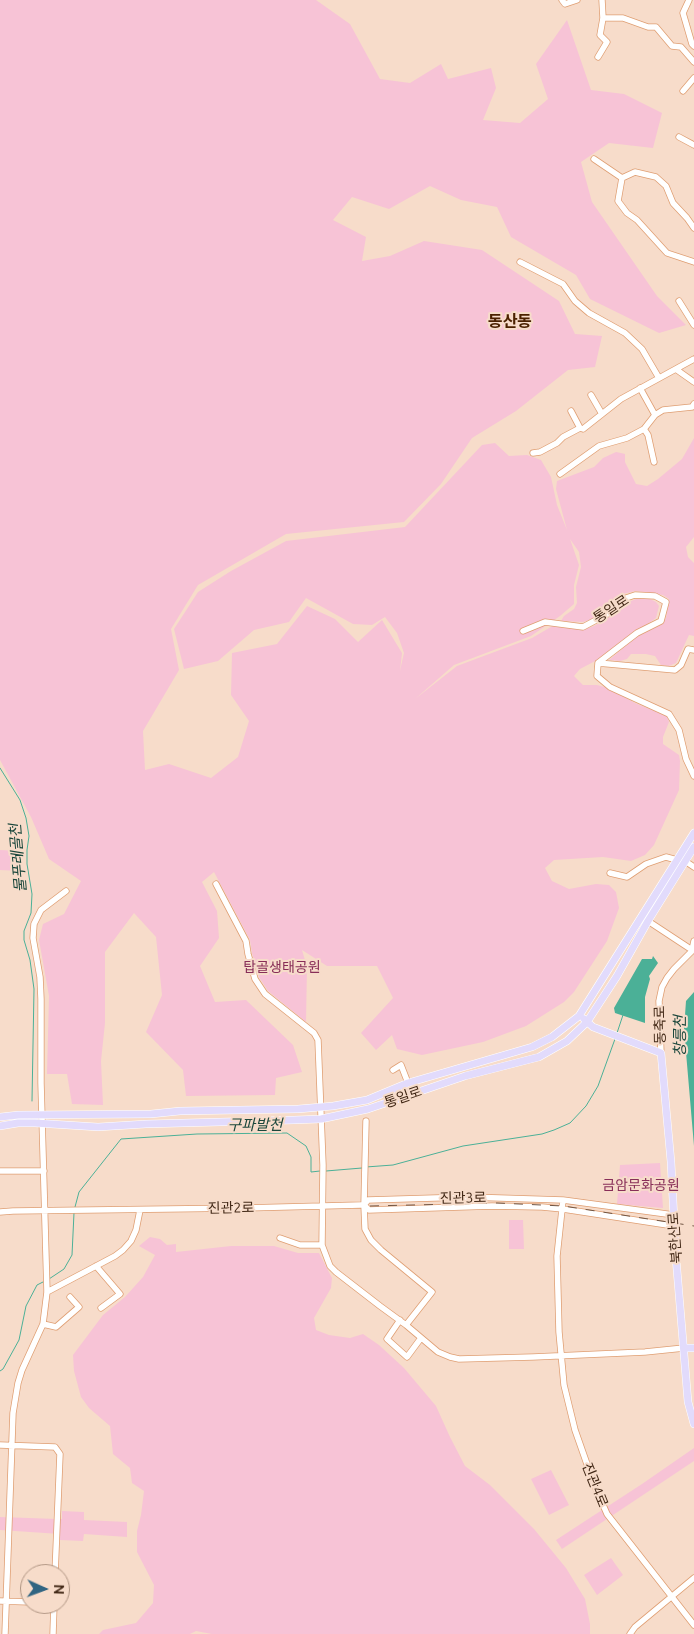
<!DOCTYPE html>
<meta charset="utf-8">
<style>
body{margin:0}
#map{position:relative;width:694px;height:1634px;overflow:hidden;background:#f7dcca;font-family:Ubuntu,sans-serif}
canvas{display:block}
.north{position:absolute;left:20px;top:1564px;width:50px;height:50px;box-sizing:border-box;background:#f7dcca;border:1px solid #af9482;border-radius:50%;rotate:92deg;font-size:14px;font-weight:700;line-height:20px;text-align:center;color:#432917}
.north::after{content:'';display:block;margin:auto;width:18px;height:22px;background:#316582;clip-path:polygon(50% 0,100% 100%,50% 72%,0 100%)}
</style>
<div id="map">
<canvas width="694" height="1634"></canvas>
<div class="north">N</div>
</div>
<script>
const context = document.querySelector('canvas').getContext('2d');
context.lineJoin = 'round';
function paint(path, color) {
  context.fillStyle = color;
  context.fill(path, 'evenodd');
}
function shape(rows) {
  const path = new Path2D();
  for (const r of rows) {
    path.moveTo(r[0], r[1]);
    for (let i = 2; i < r.length; i += 2) path.lineTo(r[i], r[i + 1]);
  }
  return path;
}
function trace(path, color, width, dash) {
  context.strokeStyle = color;
  context.lineWidth = width;
  context.lineCap = dash ? 'butt' : 'round';
  context.setLineDash(dash || []);
  context.stroke(path);
}
function write(font, color, halo, rows, align = 'center') {
  context.font = font + ' Ubuntu,"Noto Sans KR",sans-serif';
  context.lineWidth = 4;
  context.setLineDash([]);
  context.textBaseline = 'middle';
  context.strokeStyle = halo;
  context.fillStyle = color;
  for (const [text, x, y, turn = 0] of rows) {
    context.save();
    context.translate(x, y);
    context.rotate((+turn || 0) * Math.PI / 180);
    context.textAlign = isNaN(turn) ? turn : align;
    if (halo) context.strokeText(text, 0, 0);
    context.fillText(text, 0, 0);
    context.restore();
  }
}
paint(shape([
 [0,0,316,0,350,24,380,79,410,83,441,64,448,79,491,68,496,88,483,120,520,123,548,99,536,64,567,20,591,90,624,94,662,113,653,148,609,143,581,162,592,202,657,296,686,325,659,333,590,299,576,275,511,237,497,207,461,200,430,186,389,209,352,197,333,220,366,237,362,261,390,256,424,241,482,250,559,301,575,334,602,336,595,367,568,370,516,411,472,438,441,484,404,522,286,534,198,585,171,629,179,670,143,731,145,770,169,764,211,778,238,757,249,721,231,695,232,653,277,644,307,606,335,619,358,642,382,620,402,653,400,671,404,653,397,633,385,617,372,625,353,624,306,598,289,622,254,630,218,661,184,669,174,629,198,592,231,571,286,541,405,527,482,445,495,443,509,456,527,455,541,460,551,477,557,505,567,530,556,489,557,481,594,467,603,458,616,452,625,454,625,462,636,484,647,486,658,479,682,459,694,438,694,537,686,547,688,557,694,563,694,636,689,635,676,663,669,666,661,665,655,656,646,654,631,654,627,659,620,661,609,660,636,637,660,625,666,618,669,599,663,595,636,591,622,594,616,600,611,608,595,618,583,622,561,621,564,616,574,609,577,603,576,587,581,567,579,552,570,539,579,565,574,585,574,604,560,616,531,636,454,665,415,699,457,666,532,638,556,624,583,630,594,626,611,616,621,605,636,599,648,598,656,602,659,606,656,618,599,659,580,669,574,676,583,685,597,685,608,688,635,703,667,716,669,722,663,737,663,744,679,755,680,761,679,790,654,845,645,855,631,861,603,857,554,860,545,868,552,881,569,889,596,884,609,885,616,892,619,908,607,941,574,992,564,1002,526,1026,483,1042,422,1055,397,1049,392,1035,376,1050,361,1033,393,998,377,966,327,966,302,950,307,967,306,1022,268,991,259,977,252,953,250,940,214,872,202,882,217,911,219,938,200,966,215,1002,246,1000,293,1045,302,1072,276,1078,275,1095,186,1096,183,1070,146,1032,162,995,156,937,134,913,105,952,105,1023,101,1061,103,1105,72,1104,67,1074,47,1074,49,996,39,940,43,924,64,914,81,881,49,859,31,817,0,760],
 [0,850,20,851,19,871,0,870],
 [660,1163,663,1208,617,1204,620,1165],
 [509,1220,523,1220,524,1249,509,1249],
 [150,1237,160,1239,167,1245,176,1244,176,1252,231,1246,274,1246,298,1253,319,1253,332,1278,331,1288,314,1318,316,1330,329,1335,350,1338,363,1334,379,1345,404,1368,436,1406,450,1437,465,1466,490,1485,534,1529,566,1568,585,1599,590,1624,590,1634,212,1634,196,1631,190,1634,99,1634,103,1630,136,1623,153,1603,154,1585,137,1552,137,1531,141,1515,144,1491,132,1483,130,1468,113,1454,110,1426,89,1408,81,1397,74,1371,73,1355,103,1315,125,1297,143,1277,155,1255,139,1246],
 [694,1448,694,1461,562,1549,556,1540,642,1484],
 [551,1470,569,1505,549,1515,531,1479],
 [62,1511,84,1512,84,1520,127,1522,127,1537,84,1534,83,1541,60,1540,60,1534,0,1530,0,1517,57,1519,62,1519],
 [611,1558,623,1575,597,1595,584,1575]
]), '#f7c3d6');
paint(shape([
 [653,956,658,963,649,976,650,979,645,997,645,1023,615,1013,614,1008,642,959,652,959],
 [694,992,694,1146,684,1029,686,1001]
]), '#4bb097');
trace(shape([
 [0,768,20,800,26,818,29,836,27,850,27,864,32,894,31,913,24,931,24,940,30,960,34,989,32,1101],
 [617,1033,623,1015],
 [366,1167,393,1165,463,1146,542,1134,554,1130,570,1123,586,1106,598,1086,615,1039],
 [326,1171,362,1168],
 [75,1207,79,1192,121,1139,197,1134,287,1133,306,1146,311,1157,311,1172,320,1171],
 [49,1279,64,1269,72,1255,74,1213],
 [0,1371,3,1369,19,1340,26,1306,37,1285,43,1282]
]), '#4bb097', 1);
const minor = shape([
 [562,0,565,4,577,0],
 [602,0,603,18,623,18,648,27,656,27,672,46,681,47,694,62],
 [689,0,683,13,692,44,694,46],
 [598,57,607,42,600,35,603,18],
 [683,91,694,78],
 [679,137,694,145],
 [594,159,622,178],
 [694,228,687,218,673,203,666,186,656,177,635,172,622,178,618,201,627,213,637,220,667,253,694,262],
 [520,262,563,284,575,301,589,313,625,333,642,349,659,378],
 [679,301,694,325],
 [677,370,694,382],
 [640,388,655,415],
 [591,395,602,414],
 [571,411,580,428],
 [644,429,648,435,654,462],
 [533,453,540,452,557,443,563,437,580,428,583,429,621,399,694,359],
 [560,474,599,446,627,438,644,429,655,415,663,410,692,407,694,404],
 [523,631,545,622,583,627,613,611,623,599,635,595,655,596,666,602,661,621,637,633,598,663,597,676,610,687,669,714,679,730,686,759,694,776],
 [598,663,675,670,681,665,688,649,694,650],
 [685,861,694,867],
 [610,873,627,877,646,864,666,857,677,860],
 [216,884,246,941,248,954,255,979,265,994,314,1033,318,1040,323,1165,322,1245,330,1266,336,1272,380,1306,406,1325,438,1352,450,1357,459,1359,533,1357,645,1352,684,1348],
 [648,921,692,950,694,941],
 [661,1053,659,1001,662,987,667,978,674,969,694,949],
 [393,1070,401,1065,408,1083],
 [366,1121,364,1205,365,1229,371,1240,381,1250,432,1292,406,1325],
 [0,1171,44,1171],
 [563,1200,557,1256,559,1332,564,1385,575,1430,594,1484,607,1514,694,1625],
 [364,1205,369,1210,492,1206,542,1207,563,1209,674,1226],
 [0,1212,13,1211,245,1208,361,1205,364,1205,368,1200,468,1197,563,1200,674,1215],
 [280,1238,300,1245,322,1245],
 [96,1266,120,1294,101,1308],
 [47,1292,115,1256,123,1250,131,1241,136,1230,140,1210],
 [400,1320,387,1339,407,1357,421,1338],
 [43,1324,56,1327,79,1307,70,1297],
 [0,1445,55,1447,60,1454,55,1574],
 [0,1601,30,1602],
 [5,1634,13,1413,18,1383,22,1370,43,1324,47,1292,41,1083,41,999,40,977,33,938,34,924,41,910,66,891],
 [53,1634,54,1604],
 [630,1634,635,1627,694,1578]
]);
const major = shape([
 [584,1019,593,1027,661,1053,671,1162,676,1258,688,1402,694,1424],
 [0,1117,18,1115,151,1114,180,1111,298,1109,333,1106,367,1100,408,1083,532,1047,552,1037,579,1016,694,833],
 [0,1126,18,1123,35,1123,98,1127,146,1124,294,1120,321,1119,368,1109,465,1076,539,1057,567,1041,587,1022,617,976,648,921,694,847],
 [684,1348,694,1348]
]);
trace(minor, '#df9e72', 7);
trace(major, '#fff', 8);
trace(minor, '#fff', 5.5);
trace(major, '#e2dbfc', 7);
trace(shape([
 [370,1206,497,1203,563,1206,694,1226]
]), '#715644', 1, [9, 9]);
write('14px', '#432917', '#f7dcca', [
 ["통일로",611,609,-33],
 ["동축로",660,1025,-91],
 ["통일로",403,1097,-19],
 ["진관3로",463,1198,-1],
 ["진관2로",231,1208,-1],
 ["북한산로",675,1238,-94],
 ["진관4로",595,1485,68]
]);
write('14px', '#882e58', '#f7dcca', [
 ["탑골생태공원",282,967],
 ["금암문화공원",641,1185]
]);
write('italic 15px', '#1b473c', '#f7dcca', [
 ["물푸레골천",18,858,-95],
 ["창릉천",680,1036,-90],
 ["구파발천",255,1125]
]);
write('bold 16px', '#4b2100', '#f7dcca', [
 ["동산동",510,322]
]);
</script>
